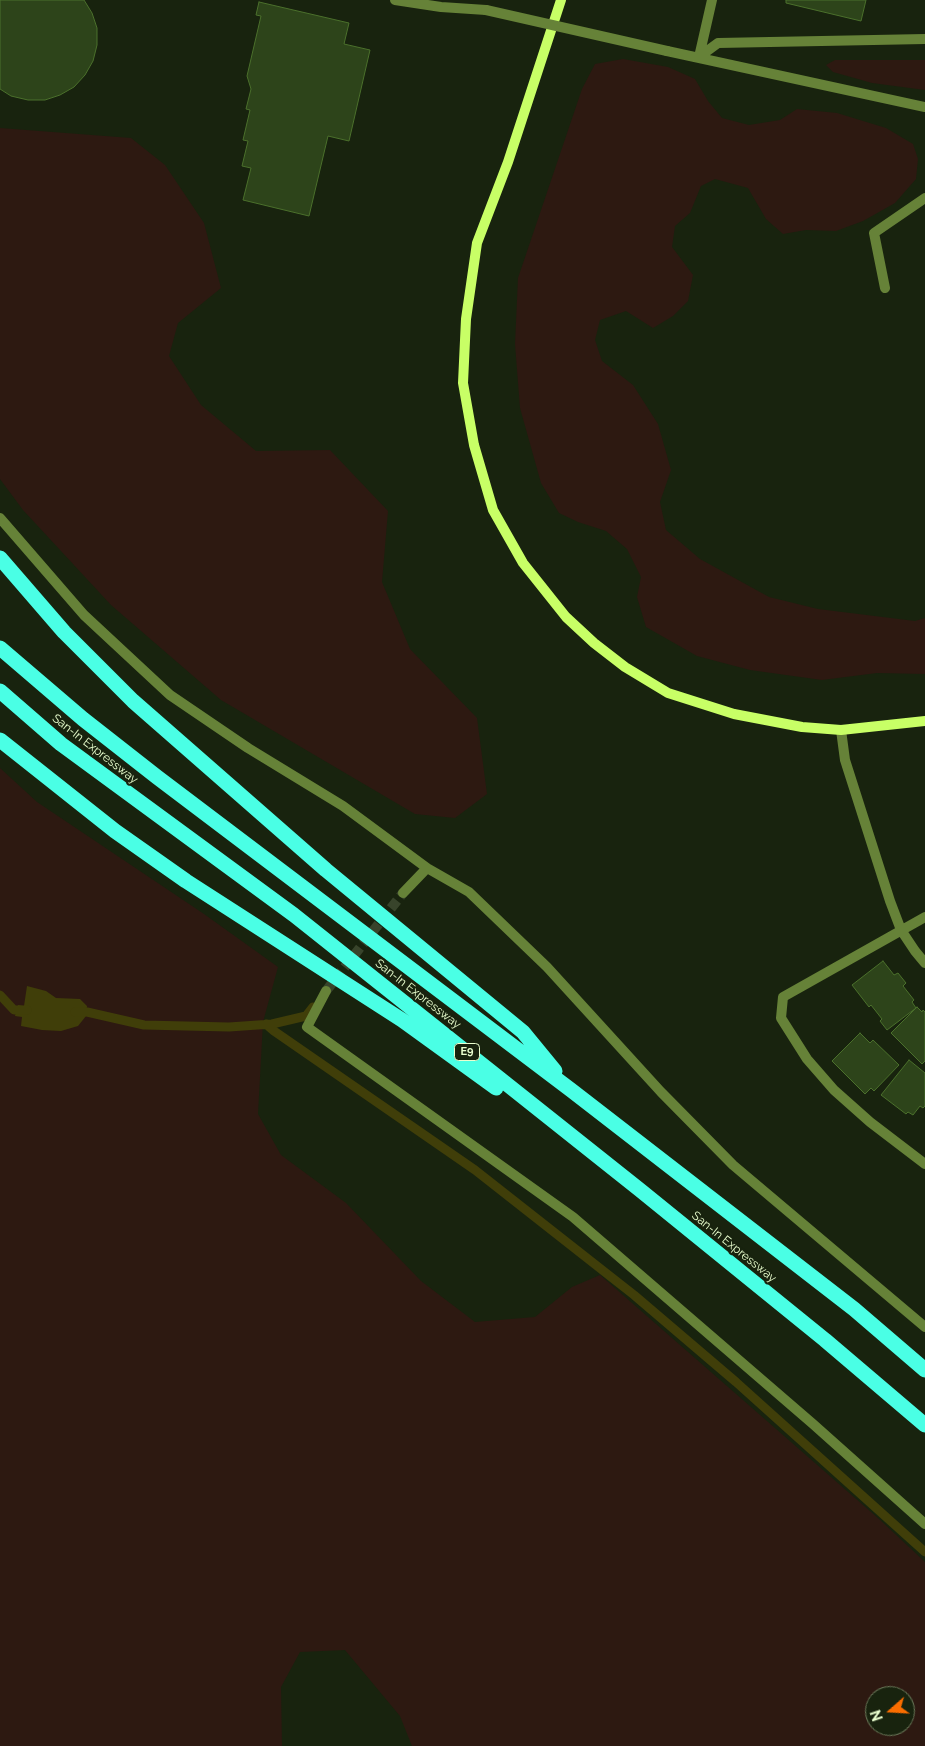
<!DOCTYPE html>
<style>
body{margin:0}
#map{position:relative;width:925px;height:1746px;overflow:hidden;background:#18230e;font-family:Raleway,sans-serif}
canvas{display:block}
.north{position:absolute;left:865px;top:1686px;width:50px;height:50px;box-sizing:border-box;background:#18230e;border:1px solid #6c7b5b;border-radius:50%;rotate:251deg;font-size:14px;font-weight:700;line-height:20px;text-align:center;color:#eaffcf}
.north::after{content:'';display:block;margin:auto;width:18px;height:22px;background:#fa6d00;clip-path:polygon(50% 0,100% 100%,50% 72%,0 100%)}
</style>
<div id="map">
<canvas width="925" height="1746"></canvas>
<div class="north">N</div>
</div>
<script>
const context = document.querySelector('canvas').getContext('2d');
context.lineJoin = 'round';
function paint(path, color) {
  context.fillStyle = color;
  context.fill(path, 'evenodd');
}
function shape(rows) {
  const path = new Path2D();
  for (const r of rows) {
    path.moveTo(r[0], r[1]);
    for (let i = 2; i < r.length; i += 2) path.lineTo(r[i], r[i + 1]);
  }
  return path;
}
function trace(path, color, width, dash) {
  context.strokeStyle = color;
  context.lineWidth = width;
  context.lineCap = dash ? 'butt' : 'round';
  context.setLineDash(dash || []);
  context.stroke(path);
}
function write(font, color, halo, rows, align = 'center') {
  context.font = font + ' Raleway,sans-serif';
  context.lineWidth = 4.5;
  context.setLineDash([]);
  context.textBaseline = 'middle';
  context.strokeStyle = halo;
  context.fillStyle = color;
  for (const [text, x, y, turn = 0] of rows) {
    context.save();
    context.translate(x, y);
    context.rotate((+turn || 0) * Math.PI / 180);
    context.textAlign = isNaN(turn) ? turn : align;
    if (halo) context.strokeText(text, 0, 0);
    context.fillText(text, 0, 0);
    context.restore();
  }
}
paint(shape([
 [623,59,668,67,695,79,708,101,722,118,749,125,780,120,797,109,837,113,886,128,913,144,918,159,916,179,895,203,863,221,836,231,806,230,783,234,766,219,748,188,715,179,701,186,690,213,675,226,672,247,693,275,688,301,673,316,653,328,626,311,600,320,595,340,602,361,633,385,658,424,671,470,660,502,666,530,700,559,769,597,818,609,915,621,925,618,925,674,877,673,822,680,750,670,697,656,646,627,637,597,641,577,627,549,606,531,578,522,559,513,541,483,520,408,515,344,518,278,582,89,595,64],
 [835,60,925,60,925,90,872,83,833,72,826,65],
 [0,128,131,138,165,165,204,223,221,288,178,323,169,356,201,405,256,451,330,450,388,511,382,582,410,649,477,718,487,794,455,818,415,814,221,700,111,605,23,510,0,479],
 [0,768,37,802,204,914,278,967,263,1022,258,1114,281,1155,346,1203,421,1281,475,1322,535,1317,572,1287,600,1275,879,1519,925,1562,925,1746,412,1746,400,1716,345,1650,300,1652,281,1687,282,1746,0,1746],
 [875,1696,905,1696,905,1726,875,1726]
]), '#2d1911');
paint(shape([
 [27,986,46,991,56,998,80,999,87,1006,86,1016,78,1026,61,1031,42,1030,21,1026,22,1017,15,1016,18,1005,24,1006]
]), '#403e09');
trace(shape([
 [0,995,14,1010,27,1010],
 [75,1012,87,1012,144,1025,229,1027,272,1024,306,1016,313,1007],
 [266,1024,274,1031,475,1170,634,1295,736,1382,925,1552]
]), '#403e09', 9);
const building = shape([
 [0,0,84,0,92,13,97,28,97,45,93,61,85,75,74,87,60,95,45,100,28,100,11,96,0,89,0,0],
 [786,0,866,0,861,21,786,3,786,0],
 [259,2,349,23,344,44,370,50,349,141,328,136,309,216,243,200,251,168,242,166,248,141,243,140,250,110,246,109,251,89,247,76,261,16,256,15,259,2],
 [883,961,894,975,898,973,906,983,903,986,914,1000,912,1002,916,1008,887,1030,880,1021,882,1019,871,1005,869,1007,852,985,883,961],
 [917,1007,922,1012,923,1010,925,1012,925,1061,922,1064,891,1033,917,1007],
 [860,1033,870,1043,873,1040,899,1065,874,1091,871,1088,865,1094,832,1061,860,1033],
 [909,1060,925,1073,925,1106,923,1108,920,1106,913,1115,908,1112,906,1114,881,1095,909,1060]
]);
paint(building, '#2d441a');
trace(building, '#4b702c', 1);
trace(shape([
 [326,991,403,893]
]), '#38442b', 10, [10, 5]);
trace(shape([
 [395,0,441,7,486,10],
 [667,51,925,107],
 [699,57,718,43,925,39],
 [699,57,712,0],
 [885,288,874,233,925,198],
 [0,518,84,615,170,695,248,748,343,806,427,868,469,892,547,967,661,1092,733,1165,925,1327],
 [841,730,845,760,890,901,901,930,915,951,925,963],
 [403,893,427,868],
 [925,917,783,997,781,1018,807,1059,834,1090,870,1122,925,1164],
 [326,991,307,1027,573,1217,813,1424,925,1524]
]), '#668238', 10);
trace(shape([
 [561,0,508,162,477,243,466,319,463,383,474,445,493,510,523,563,566,617,594,643,625,667,668,693,734,714,802,727,841,730,925,721]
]), '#c8ff66', 10);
trace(shape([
 [0,558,64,632,133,701,326,870,523,1032,555,1071],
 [0,648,83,719,157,777,571,1090,854,1309,925,1370],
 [0,691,61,744,294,915,640,1190,825,1340,925,1425],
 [0,740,115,831,186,881,402,1020,496,1088]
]), '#4affe5', 15);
trace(shape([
 [486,10,667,51]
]), '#668238', 10);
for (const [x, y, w] of [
 [467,1052,25]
]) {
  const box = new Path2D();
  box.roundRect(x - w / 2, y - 8.5, w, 17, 4);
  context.fillStyle = '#18230e';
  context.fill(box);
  trace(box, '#eaffcf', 1);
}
write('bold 11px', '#eaffcf', null, [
 ["E9",467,1052]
]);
write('12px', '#eaffcf', '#18230e', [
 ["San-In Expressway",95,749,38],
 ["San-In Expressway",418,994,38],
 ["San-In Expressway",734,1247,39]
]);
</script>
